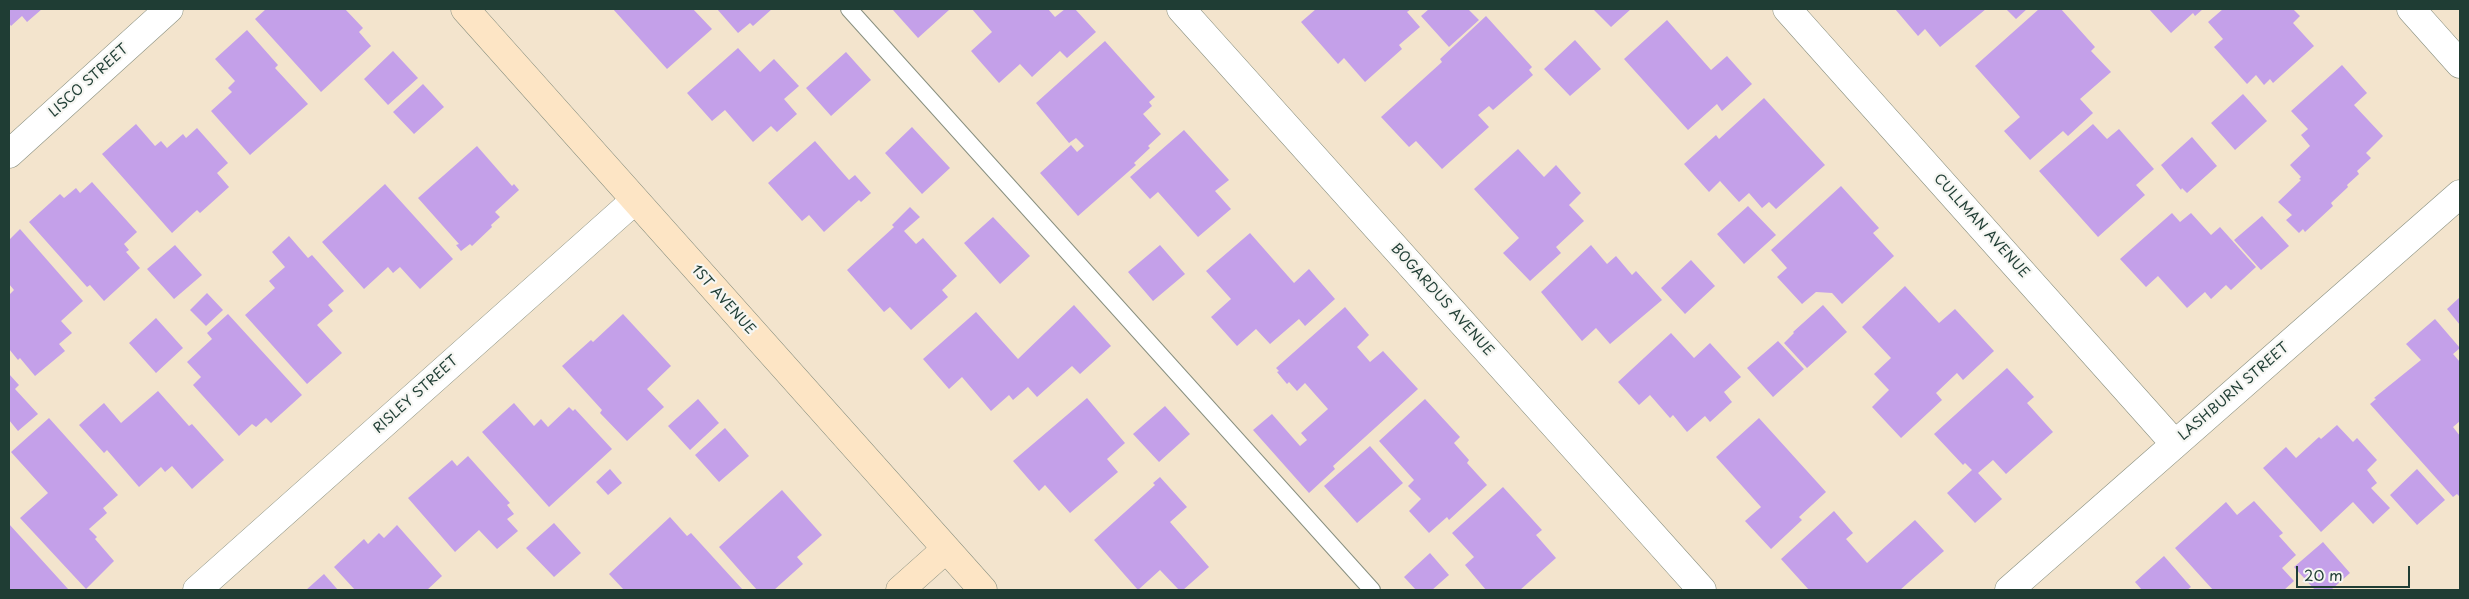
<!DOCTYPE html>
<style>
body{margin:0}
#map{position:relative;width:2469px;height:599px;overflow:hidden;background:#f3e4cd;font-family:"Playpen Sans",sans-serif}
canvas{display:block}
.frame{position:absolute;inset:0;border:10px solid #1f3d34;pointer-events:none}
.scale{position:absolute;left:2296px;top:566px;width:114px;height:22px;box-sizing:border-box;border:2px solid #1f3d34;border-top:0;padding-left:6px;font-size:15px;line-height:18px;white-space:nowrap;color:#1f3d34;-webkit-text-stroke:4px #f6f6f2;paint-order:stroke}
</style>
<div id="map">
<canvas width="2469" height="599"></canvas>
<div class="frame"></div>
<div class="scale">20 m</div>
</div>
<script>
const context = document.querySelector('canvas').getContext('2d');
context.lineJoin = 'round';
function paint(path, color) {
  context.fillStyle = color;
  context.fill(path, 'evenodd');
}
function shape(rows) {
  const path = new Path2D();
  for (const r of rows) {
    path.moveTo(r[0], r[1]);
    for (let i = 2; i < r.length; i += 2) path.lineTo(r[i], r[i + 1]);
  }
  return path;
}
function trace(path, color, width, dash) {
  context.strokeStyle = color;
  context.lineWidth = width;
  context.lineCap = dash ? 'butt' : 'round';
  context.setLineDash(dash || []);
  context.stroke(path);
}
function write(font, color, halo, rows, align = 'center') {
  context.font = font + ' "Playpen Sans",sans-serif';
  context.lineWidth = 4.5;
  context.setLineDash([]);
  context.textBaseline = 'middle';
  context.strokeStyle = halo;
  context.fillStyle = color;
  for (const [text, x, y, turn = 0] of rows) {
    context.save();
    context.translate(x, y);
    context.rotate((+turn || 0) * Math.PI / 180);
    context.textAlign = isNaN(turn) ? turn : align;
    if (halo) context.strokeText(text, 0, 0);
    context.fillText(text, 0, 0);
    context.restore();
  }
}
paint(shape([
 [9,9,42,9,27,22,22,16,11,26,9,23],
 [266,9,345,9,363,28,359,32,371,46,321,92,255,19],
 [613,9,693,9,712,29,667,69],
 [717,9,772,9,753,26,750,23,738,33],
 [894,9,948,9,949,10,918,38,893,10],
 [972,9,1048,9,1055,17,1065,9,1075,9,1096,32,1067,58,1060,51,1032,77,1020,64,999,83,971,51,992,32],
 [1316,9,1411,9,1407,12,1420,27,1399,45,1402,49,1365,82,1344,58,1338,64,1301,22],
 [1429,9,1468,9,1479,20,1449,47,1421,16],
 [1593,9,1631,9,1611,27],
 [1895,9,1986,9,1940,47,1925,29,1918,36],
 [2006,9,2027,9,2016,19],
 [2039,9,2061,9,2095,47,2091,51,2111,72,2080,99,2093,113,2068,136,2063,131,2030,160,2004,131,2020,117,1975,66],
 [2149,9,2203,9,2195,16,2193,13,2171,33],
 [2223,9,2293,9,2300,16,2293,23,2314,46,2273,83,2270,79,2264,85,2256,75,2247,84,2214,47,2223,39,2208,22],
 [1486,16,1532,67,1529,70,1533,75,1493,110,1489,106,1478,115,1489,127,1442,169,1416,141,1409,147,1381,117,1442,62,1440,59],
 [1667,20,1711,70,1727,56,1752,84,1722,111,1717,104,1688,130,1624,59],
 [247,30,278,65,275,68,308,104,250,155,211,111,232,92,228,88,235,81,215,59],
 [1575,40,1601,69,1570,96,1544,69],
 [1105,41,1155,97,1149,102,1152,106,1143,114,1161,134,1148,146,1150,148,1134,163,1136,165,1078,216,1040,173,1071,145,1077,152,1084,146,1076,138,1069,143,1036,103],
 [738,48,760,72,774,59,799,86,784,99,797,114,777,132,771,126,753,142,725,110,712,121,687,93],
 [393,51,418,78,388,105,364,79],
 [846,52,871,80,831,116,806,88],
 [2342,65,2367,93,2354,105,2383,136,2366,153,2371,158,2357,171,2359,174,2347,185,2348,187,2331,203,2333,206,2305,232,2303,229,2299,233,2286,220,2292,215,2278,202,2301,180,2299,179,2301,177,2290,165,2310,146,2301,135,2308,129,2291,111],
 [423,84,444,107,414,134,393,112],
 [2243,94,2267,121,2235,150,2211,123],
 [1764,98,1825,165,1776,209,1769,202,1762,208,1749,193,1739,202,1720,181,1709,192,1684,164,1716,135,1719,139],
 [136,124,155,146,161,141,167,148,183,134,186,138,197,128,228,163,217,173,229,187,200,213,197,210,172,233,102,154],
 [2093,124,2107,139,2119,129,2154,169,2136,185,2145,195,2098,237,2039,171],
 [912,127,950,168,922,194,885,153],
 [1184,130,1229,180,1215,191,1231,209,1198,237,1158,192,1150,199,1130,177],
 [2192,137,2217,166,2187,193,2182,188,2181,190,2161,165],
 [815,141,849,180,855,175,871,193,861,202,859,200,824,232,809,215,802,221,768,183],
 [477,146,512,186,514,184,519,190,495,212,500,217,491,225,492,227,472,246,470,244,461,251,456,245,459,244,418,198],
 [1518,149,1544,177,1556,165,1581,193,1569,205,1584,221,1556,247,1561,253,1530,281,1503,253,1519,238,1474,189],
 [92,182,137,232,124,244,129,250,126,252,140,268,104,301,90,285,87,287,29,222,60,194,64,198,76,188,80,193],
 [385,184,453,259,420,289,400,267,393,273,388,267,364,289,322,242],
 [1841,186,1879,228,1873,233,1894,256,1842,304,1832,293,1816,292,1802,304,1777,277,1787,268,1771,250],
 [1748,206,1776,235,1744,264,1717,234],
 [910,207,920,217,904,231,916,244,923,238,957,276,942,290,948,297,911,330,890,307,884,312,847,270,894,227,892,225],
 [2172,213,2180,222,2191,213,2211,235,2220,227,2256,267,2231,290,2226,285,2211,299,2205,292,2187,308,2158,276,2146,287,2120,259],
 [2262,216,2289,246,2261,270,2234,240],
 [993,217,1030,256,1000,284,964,243],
 [20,229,83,301,61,321,72,333,59,344,65,351,35,376,20,358,18,360,9,349,9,295,14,290,9,284,9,240],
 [1250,233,1294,283,1309,269,1335,299,1305,326,1299,319,1270,344,1256,329,1237,346,1211,317,1231,299,1206,271],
 [289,236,308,258,312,255,344,291,328,305,333,311,317,325,342,353,307,384,245,315,275,288,269,281,285,267,272,252],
 [175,245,202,275,174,299,147,269],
 [1160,245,1185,274,1153,301,1128,272],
 [1591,245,1607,264,1616,256,1632,275,1636,271,1662,300,1610,344,1596,328,1582,341,1541,292],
 [1691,260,1715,286,1685,314,1661,288],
 [1905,286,1939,323,1955,309,1994,351,1963,380,1957,373,1936,393,1942,400,1901,438,1872,407,1889,390,1874,374,1891,358,1862,327],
 [207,293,223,310,206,326,190,310],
 [2460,297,2460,325,2447,309],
 [1074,305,1111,346,1080,374,1072,366,1037,397,1028,387,1013,400,1009,395,991,411,962,377,949,389,923,359,976,312,1018,359],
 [1823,305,1847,332,1807,368,1784,343,1794,333,1793,332],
 [1345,307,1369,335,1357,347,1370,362,1383,351,1418,389,1333,466,1335,469,1309,493,1253,430,1272,414,1300,446,1307,440,1301,433,1328,409,1305,383,1297,391,1289,382,1287,384,1277,372,1279,371,1276,368],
 [228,314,302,395,271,423,266,418,256,427,252,424,239,436,193,385,201,377,187,362,212,339,207,333],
 [623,314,671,366,647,389,664,407,627,441,600,413,602,410,562,366,591,340,593,342],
 [156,318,183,348,156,373,129,343],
 [2435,319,2460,348,2453,354,2460,362,2460,421,2453,427,2460,436,2460,497,2457,494,2453,497,2370,404,2376,399,2374,398,2421,360,2406,344],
 [1671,333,1694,358,1710,343,1741,377,1724,392,1732,402,1710,422,1705,416,1687,432,1673,415,1670,418,1650,395,1639,405,1618,382],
 [1778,341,1804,369,1773,397,1747,368],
 [2007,368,2034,397,2027,403,2053,432,2006,474,1993,460,1978,473,2002,499,1975,523,1947,493,1972,470,1965,463,1963,465,1934,434],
 [9,374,19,385,15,389,38,414,18,431,9,420],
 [158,391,189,426,192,424,224,460,192,489,172,466,165,472,161,467,139,487,107,450,104,453,79,425,104,403,121,423],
 [1087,398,1125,443,1107,459,1118,472,1070,513,1045,485,1039,491,1013,461],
 [698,399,719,423,690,450,668,426],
 [1425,399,1460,437,1454,443,1469,460,1467,463,1487,485,1449,520,1447,517,1429,533,1409,511,1421,499,1408,486,1414,480,1379,441],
 [514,403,534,426,541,419,548,427,569,407,573,411,575,409,612,449,549,507,482,432],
 [1165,406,1190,434,1159,462,1133,434],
 [49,418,118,495,103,508,107,513,89,529,97,537,95,539,114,561,86,589,20,518,48,493,11,452],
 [1759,418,1826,492,1799,517,1802,520,1771,549,1745,521,1761,507,1716,457],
 [2337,425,2353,442,2357,438,2377,460,2367,470,2377,483,2371,488,2390,508,2373,524,2353,502,2321,532,2263,468,2286,447,2296,458,2319,437,2321,439],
 [725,428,749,456,719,482,695,455],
 [1370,446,1403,483,1357,523,1324,486],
 [468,456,510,503,507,505,514,514,507,519,518,531,497,549,479,530,455,552,408,498,452,460,457,466],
 [610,469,622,483,608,495,596,482],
 [2417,469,2445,500,2417,525,2390,495],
 [1160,477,1187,507,1170,522,1209,567,1183,590,1179,590,1160,570,1138,590,1094,540,1155,485,1153,483],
 [1503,487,1542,530,1536,535,1556,558,1520,590,1486,590,1465,565,1474,557,1452,533],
 [782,490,822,535,797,557,803,564,774,590,757,590,719,547],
 [2254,501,2283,533,2279,536,2296,555,2282,568,2294,581,2284,590,2213,590,2175,548,2226,502,2237,515],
 [1834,511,1853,533,1846,539,1867,563,1915,520,1944,551,1900,590,1809,590,1781,559],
 [670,517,687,536,691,533,743,590,624,590,609,574],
 [554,523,581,553,554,577,526,548],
 [9,524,69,590,9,590],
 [397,525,442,576,427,590,355,590,334,567,364,539,368,544,379,533,384,538],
 [2323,542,2350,573,2331,590,2315,590,2294,567],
 [1430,553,1449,575,1432,590,1416,590,1404,577],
 [2164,556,2191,587,2187,590,2142,590,2135,582],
 [324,574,338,590,306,590]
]), '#c4a0e9');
const lane = shape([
 [849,9,1372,590]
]);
const street = shape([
 [1181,9,1702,590],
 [1787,9,2175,444],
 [2411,9,2460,64],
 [9,154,169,9],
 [197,590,634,201],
 [2009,590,2460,194]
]);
const secondary = shape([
 [465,9,983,590],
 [900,590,946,549]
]);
trace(lane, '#899080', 18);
trace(street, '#899080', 29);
trace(secondary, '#899080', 29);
trace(lane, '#fff', 16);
trace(street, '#fff', 28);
trace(secondary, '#fde5c5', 28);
write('14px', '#1f3d34', '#f6f6f2', [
 ["LISCO STREET",89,81,-42],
 ["CULLMAN AVENUE",1981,226,48],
 ["1ST AVENUE",723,300,48],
 ["BOGARDUS AVENUE",1442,300,48],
 ["LASHBURN STREET",2234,392,-41],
 ["RISLEY STREET",416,395,-42]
]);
</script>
